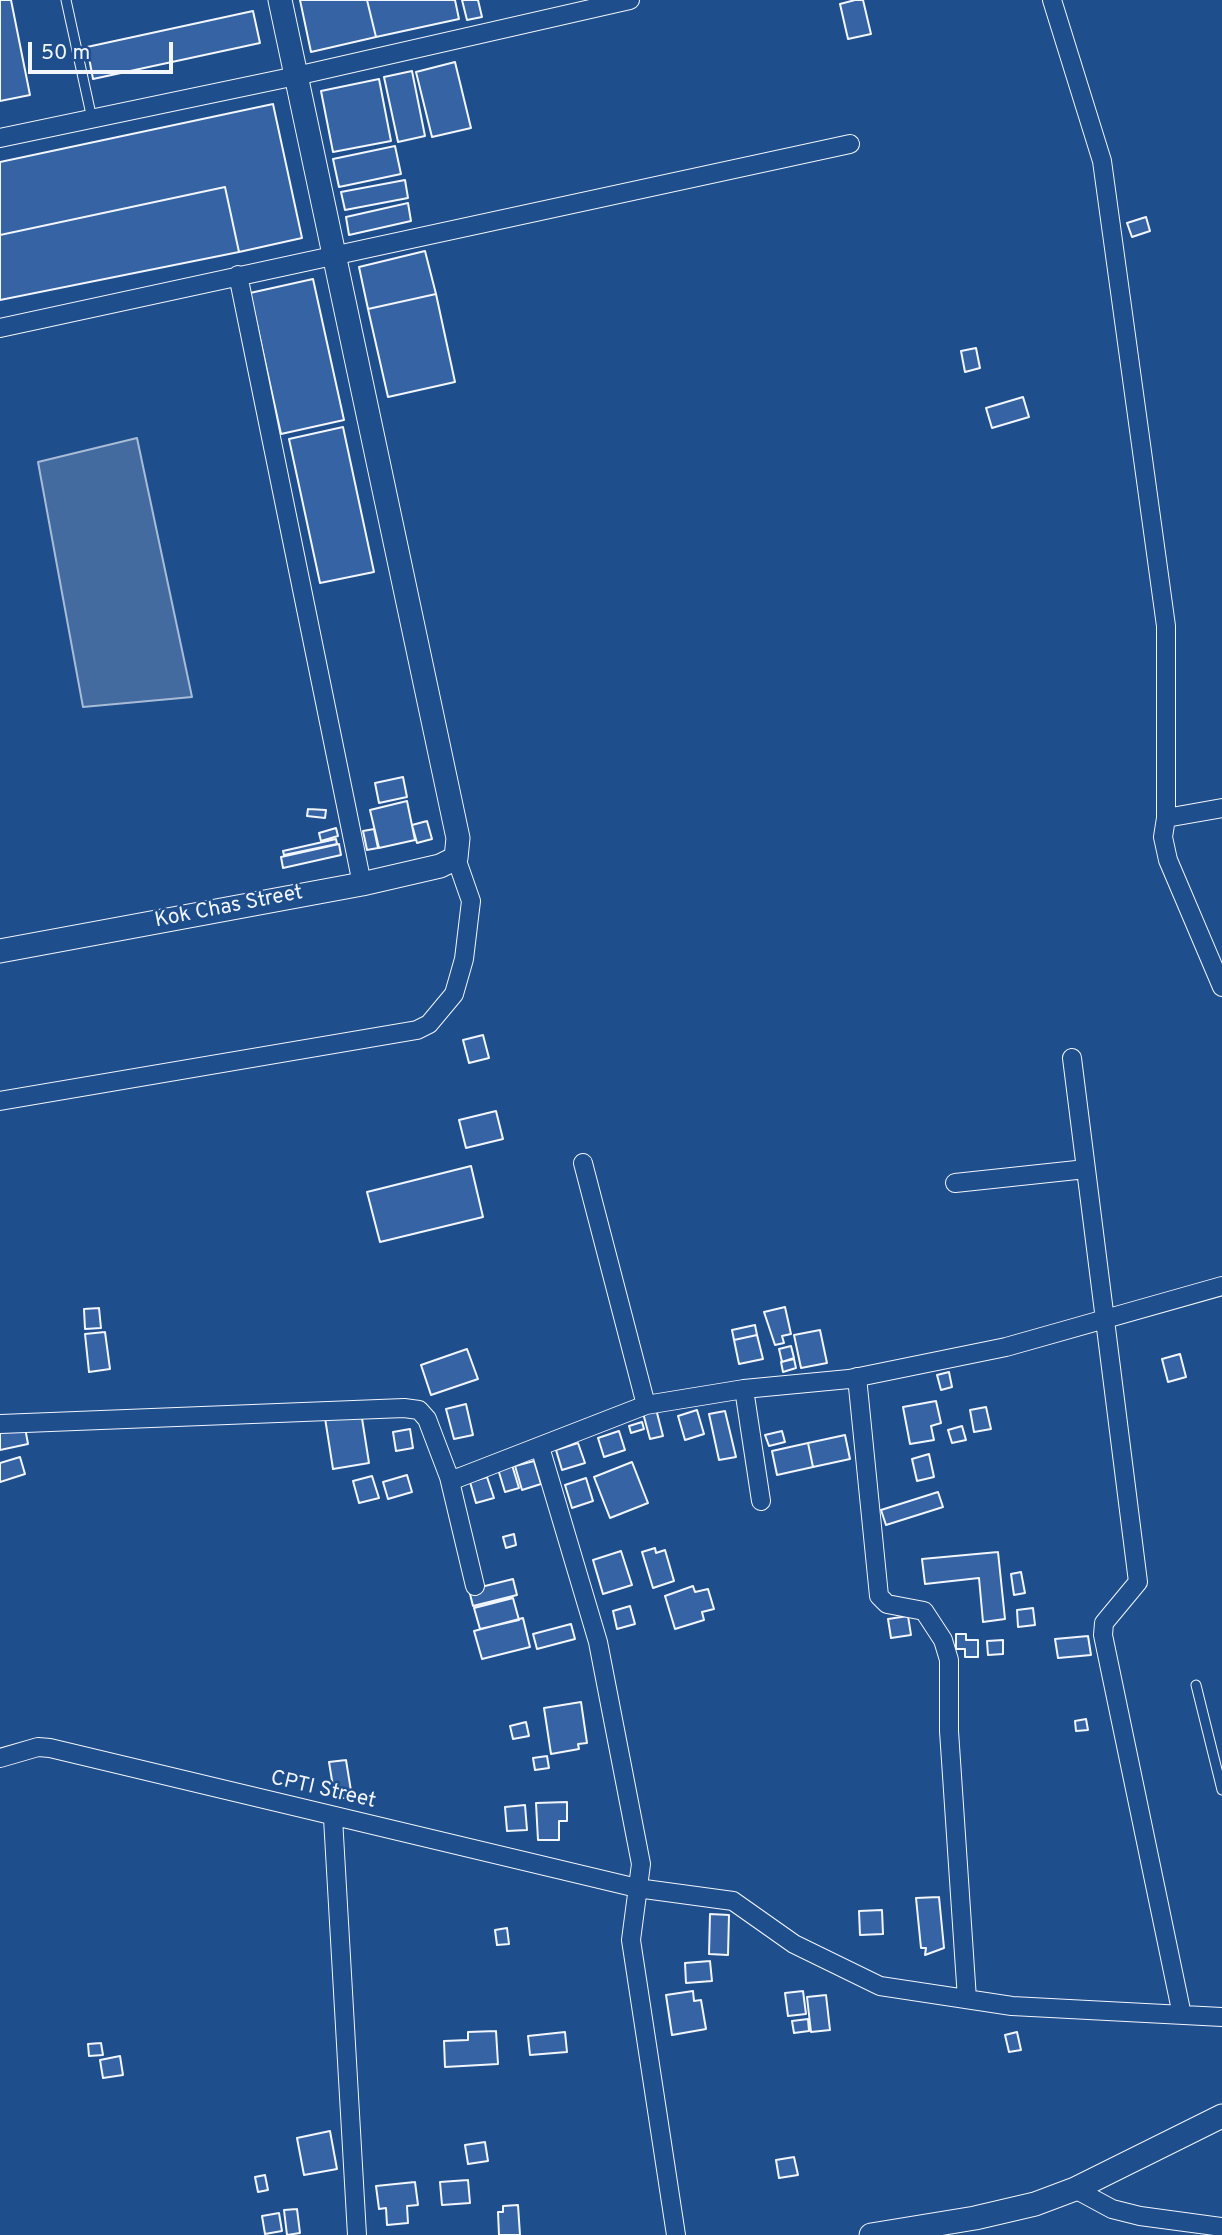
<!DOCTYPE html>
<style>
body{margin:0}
#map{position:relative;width:1222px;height:2235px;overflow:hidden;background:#1f4e8c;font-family:Overpass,sans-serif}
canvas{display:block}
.scale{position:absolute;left:28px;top:42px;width:145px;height:32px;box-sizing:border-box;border:4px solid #f2f6ff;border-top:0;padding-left:9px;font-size:21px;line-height:24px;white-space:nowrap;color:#f2f6ff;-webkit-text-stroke:5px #1f4e8c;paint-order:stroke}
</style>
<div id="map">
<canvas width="1222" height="2235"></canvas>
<div class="scale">50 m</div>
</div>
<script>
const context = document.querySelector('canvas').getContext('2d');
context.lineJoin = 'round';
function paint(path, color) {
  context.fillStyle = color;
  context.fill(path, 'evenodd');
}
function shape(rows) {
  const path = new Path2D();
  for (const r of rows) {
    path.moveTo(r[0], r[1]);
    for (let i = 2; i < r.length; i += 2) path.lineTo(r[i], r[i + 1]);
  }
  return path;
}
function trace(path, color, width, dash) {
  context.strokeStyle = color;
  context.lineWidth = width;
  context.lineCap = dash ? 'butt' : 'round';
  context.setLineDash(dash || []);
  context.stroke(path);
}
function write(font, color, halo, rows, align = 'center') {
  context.font = font + ' Overpass,sans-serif';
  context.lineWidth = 5;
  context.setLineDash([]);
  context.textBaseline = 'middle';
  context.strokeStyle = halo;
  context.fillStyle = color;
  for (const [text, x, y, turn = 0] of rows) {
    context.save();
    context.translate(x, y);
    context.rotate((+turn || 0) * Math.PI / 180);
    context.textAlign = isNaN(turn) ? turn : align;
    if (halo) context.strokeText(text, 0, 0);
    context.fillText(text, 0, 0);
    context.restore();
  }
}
const water = shape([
 [137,438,192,697,83,707,38,462,137,438]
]);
paint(water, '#446ba0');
trace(water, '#a8bbd7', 2);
const building = shape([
 [0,0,11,0,30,95,0,101,0,0],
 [300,0,367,0,376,37,311,52,300,0],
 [367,0,455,0,459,19,376,37,367,0],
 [462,0,478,0,482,17,467,20,462,0],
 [855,0,863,0,871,34,848,39,840,4,855,0],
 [253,11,260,43,93,79,87,47,253,11],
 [455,62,471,128,432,137,416,72,455,62],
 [412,71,425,136,398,142,384,77,412,71],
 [379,79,391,141,333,152,321,91,379,79],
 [273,104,302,238,239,252,225,187,0,235,0,162,273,104],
 [395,146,401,174,339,187,333,159,395,146],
 [405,180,408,198,345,210,341,192,405,180],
 [225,187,239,252,0,300,0,235,225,187],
 [408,203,411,221,349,235,346,217,408,203],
 [1146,217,1150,231,1132,237,1127,223,1146,217],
 [425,251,436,294,368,309,359,267,425,251],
 [313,279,344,420,281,434,250,293,313,279],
 [436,294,455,382,388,397,368,309,436,294],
 [976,348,980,368,965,372,961,351,976,348],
 [1023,397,1029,417,992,428,986,408,1023,397],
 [343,427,374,572,320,583,289,439,343,427],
 [403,777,407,797,379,803,375,783,403,777],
 [407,801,415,840,379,848,370,810,407,801],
 [308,809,326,810,325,818,307,816,308,809],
 [427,821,432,839,417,843,412,825,427,821],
 [336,828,338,836,321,841,319,833,336,828],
 [374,829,378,848,367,850,363,831,374,829],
 [336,839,337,844,284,855,283,851,336,839],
 [339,844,341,855,283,868,281,857,339,844],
 [483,1035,489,1058,469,1063,463,1040,483,1035],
 [496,1111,503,1139,466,1148,459,1120,496,1111],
 [471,1166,483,1217,380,1242,367,1192,471,1166],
 [785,1307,791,1334,782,1336,784,1343,775,1345,764,1312,785,1307],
 [99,1308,101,1328,85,1329,84,1309,99,1308],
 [755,1325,757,1335,734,1340,732,1330,755,1325],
 [820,1330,827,1363,801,1368,794,1335,820,1330],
 [105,1332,110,1369,89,1372,85,1334,105,1332],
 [757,1335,763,1359,739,1364,734,1340,757,1335],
 [791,1346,794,1358,782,1362,779,1349,791,1346],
 [467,1349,478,1379,431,1395,421,1365,467,1349],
 [1180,1354,1186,1377,1168,1382,1162,1359,1180,1354],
 [794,1359,796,1368,783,1372,781,1362,794,1359],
 [949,1372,952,1387,941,1390,937,1375,949,1372],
 [936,1401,941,1423,931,1426,934,1440,910,1444,903,1407,936,1401],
 [466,1404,473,1435,454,1439,446,1409,466,1404],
 [986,1407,991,1429,974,1432,970,1410,986,1407],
 [656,1409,663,1436,650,1439,643,1413,656,1409],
 [697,1410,704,1434,685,1440,678,1416,697,1410],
 [725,1411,736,1457,719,1460,709,1414,725,1411],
 [361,1412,369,1463,333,1469,325,1418,361,1412],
 [24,1422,28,1444,0,1450,0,1427,24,1422],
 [642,1422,644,1429,631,1433,629,1426,642,1422],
 [962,1426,966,1440,952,1443,948,1430,962,1426],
 [410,1429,413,1448,396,1451,393,1432,410,1429],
 [619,1431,625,1450,604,1457,598,1438,619,1431],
 [782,1431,785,1442,769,1446,765,1435,782,1431],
 [845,1435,850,1459,813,1467,808,1443,845,1435],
 [578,1443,585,1463,562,1470,556,1450,578,1443],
 [808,1443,813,1467,777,1475,772,1451,808,1443],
 [929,1454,934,1477,917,1481,912,1459,929,1454],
 [20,1457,25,1474,0,1482,0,1463,20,1457],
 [534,1461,541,1484,522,1490,515,1466,534,1461],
 [632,1462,648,1503,610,1518,594,1477,632,1462],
 [512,1465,519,1488,505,1492,498,1469,512,1465],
 [407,1475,412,1492,388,1499,383,1482,407,1475],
 [372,1476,379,1498,359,1503,353,1481,372,1476],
 [487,1477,494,1498,476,1503,470,1482,487,1477],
 [586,1478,593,1501,572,1508,565,1485,586,1478],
 [938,1492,943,1507,886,1525,881,1510,938,1492],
 [514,1534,516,1545,506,1548,503,1537,514,1534],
 [655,1548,656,1553,665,1550,674,1581,653,1588,642,1552,655,1548],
 [621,1551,632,1585,603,1594,593,1560,621,1551],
 [998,1552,1005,1619,983,1622,979,1578,925,1584,922,1559,998,1552],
 [1021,1572,1025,1593,1014,1595,1011,1574,1021,1572],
 [513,1579,517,1595,473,1606,469,1590,513,1579],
 [693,1586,695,1592,708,1589,714,1609,702,1612,704,1620,675,1629,665,1596,693,1586],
 [513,1598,519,1620,480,1629,474,1608,513,1598],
 [630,1606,635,1624,617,1629,613,1611,630,1606],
 [1033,1608,1035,1625,1018,1627,1017,1610,1033,1608],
 [908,1616,911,1635,891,1638,888,1619,908,1616],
 [523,1618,530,1647,482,1659,474,1631,523,1618],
 [571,1624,575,1639,537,1649,533,1634,571,1624],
 [956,1634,966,1634,966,1640,978,1640,978,1657,965,1657,965,1649,956,1649,956,1634],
 [1088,1636,1091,1655,1058,1658,1055,1639,1088,1636],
 [1003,1640,1003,1654,988,1655,987,1641,1003,1640],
 [581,1702,587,1743,578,1744,579,1749,551,1754,544,1708,581,1702],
 [1086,1719,1088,1730,1076,1731,1075,1721,1086,1719],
 [526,1722,529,1736,513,1739,510,1726,526,1722],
 [547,1756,549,1768,535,1770,533,1758,547,1756],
 [346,1760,352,1797,335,1799,329,1762,346,1760],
 [567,1802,567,1821,559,1821,559,1840,538,1840,536,1803,567,1802],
 [525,1805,527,1830,507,1831,505,1807,525,1805],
 [939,1897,944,1948,925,1955,926,1948,921,1948,916,1898,939,1897],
 [882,1910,883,1934,860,1935,859,1911,882,1910],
 [710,1914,729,1915,728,1955,709,1954,710,1914],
 [507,1928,509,1944,497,1945,495,1930,507,1928],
 [710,1961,712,1981,686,1983,685,1963,710,1961],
 [693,1991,694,2001,701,2000,706,2029,672,2035,666,1995,693,1991],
 [803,1991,806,2014,788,2016,785,1993,803,1991],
 [826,1995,830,2030,811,2032,807,1997,826,1995],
 [808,2019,809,2031,794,2033,792,2021,808,2019],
 [496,2031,498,2064,445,2067,444,2041,468,2040,468,2032,496,2031],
 [565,2032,567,2052,530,2055,528,2036,565,2032],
 [1017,2032,1021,2050,1009,2052,1005,2035,1017,2032],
 [101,2043,103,2055,89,2056,88,2044,101,2043],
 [120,2056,123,2075,103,2078,100,2060,120,2056],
 [330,2131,337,2169,304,2175,297,2138,330,2131],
 [485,2142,488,2161,468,2164,465,2145,485,2142],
 [794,2157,798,2175,779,2178,776,2160,794,2157],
 [265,2175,268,2190,258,2192,255,2177,265,2175],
 [468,2180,470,2203,442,2205,440,2182,468,2180],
 [415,2182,418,2205,407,2206,408,2223,387,2225,386,2208,379,2209,376,2186,415,2182],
 [518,2205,520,2235,499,2235,498,2212,503,2212,503,2206,518,2205],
 [297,2209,300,2233,287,2235,284,2210,297,2209],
 [279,2213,282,2231,265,2234,262,2216,279,2213]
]);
paint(building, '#3563a3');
trace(building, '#f2f6ff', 2);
const service = shape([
 [66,0,92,119],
 [1196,1685,1222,1790]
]);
const minor = shape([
 [1052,0,1102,161,1166,626,1166,818,1163,837,1168,860,1222,987],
 [0,138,296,76,630,0],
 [238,275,362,884],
 [0,328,850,144],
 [1166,818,1222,808],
 [1072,1058,1138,1582,1104,1623,1103,1635,1182,2015],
 [0,1101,417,1030,429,1024,454,994,464,959,471,901,456,858],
 [583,1163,646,1405],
 [955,1183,1086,1169],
 [857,1377,879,1596,887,1604,924,1611,943,1640,949,1660,949,1731,967,1999],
 [744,1389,761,1501],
 [0,1424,404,1408,419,1410,427,1419,449,1477,458,1478,646,1405,744,1389,849,1379,1006,1347,1222,1286],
 [540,1447,598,1642,641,1864,631,1940,676,2235],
 [449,1477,475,1586],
 [0,1758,38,1747,50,1748,637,1888,733,1901,794,1944,880,1986,1012,2006,1222,2017],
 [333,1818,357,2235],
 [1075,2189,1112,2209,1140,2216,1222,2227]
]);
const tertiary = shape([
 [0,951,362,884,440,866,456,858,458,838,280,0],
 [871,2235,975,2218,1035,2204,1075,2189,1222,2116]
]);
trace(service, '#f2f6ff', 11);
trace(minor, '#f2f6ff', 20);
trace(tertiary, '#f2f6ff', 25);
trace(service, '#1f4e8c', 9);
trace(minor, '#1f4e8c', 18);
trace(tertiary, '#1f4e8c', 23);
write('21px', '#f2f6ff', '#1f4e8c', [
 ["Kok Chas Street",229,908,-11],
 ["CPTI Street",323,1791,13]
]);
</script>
